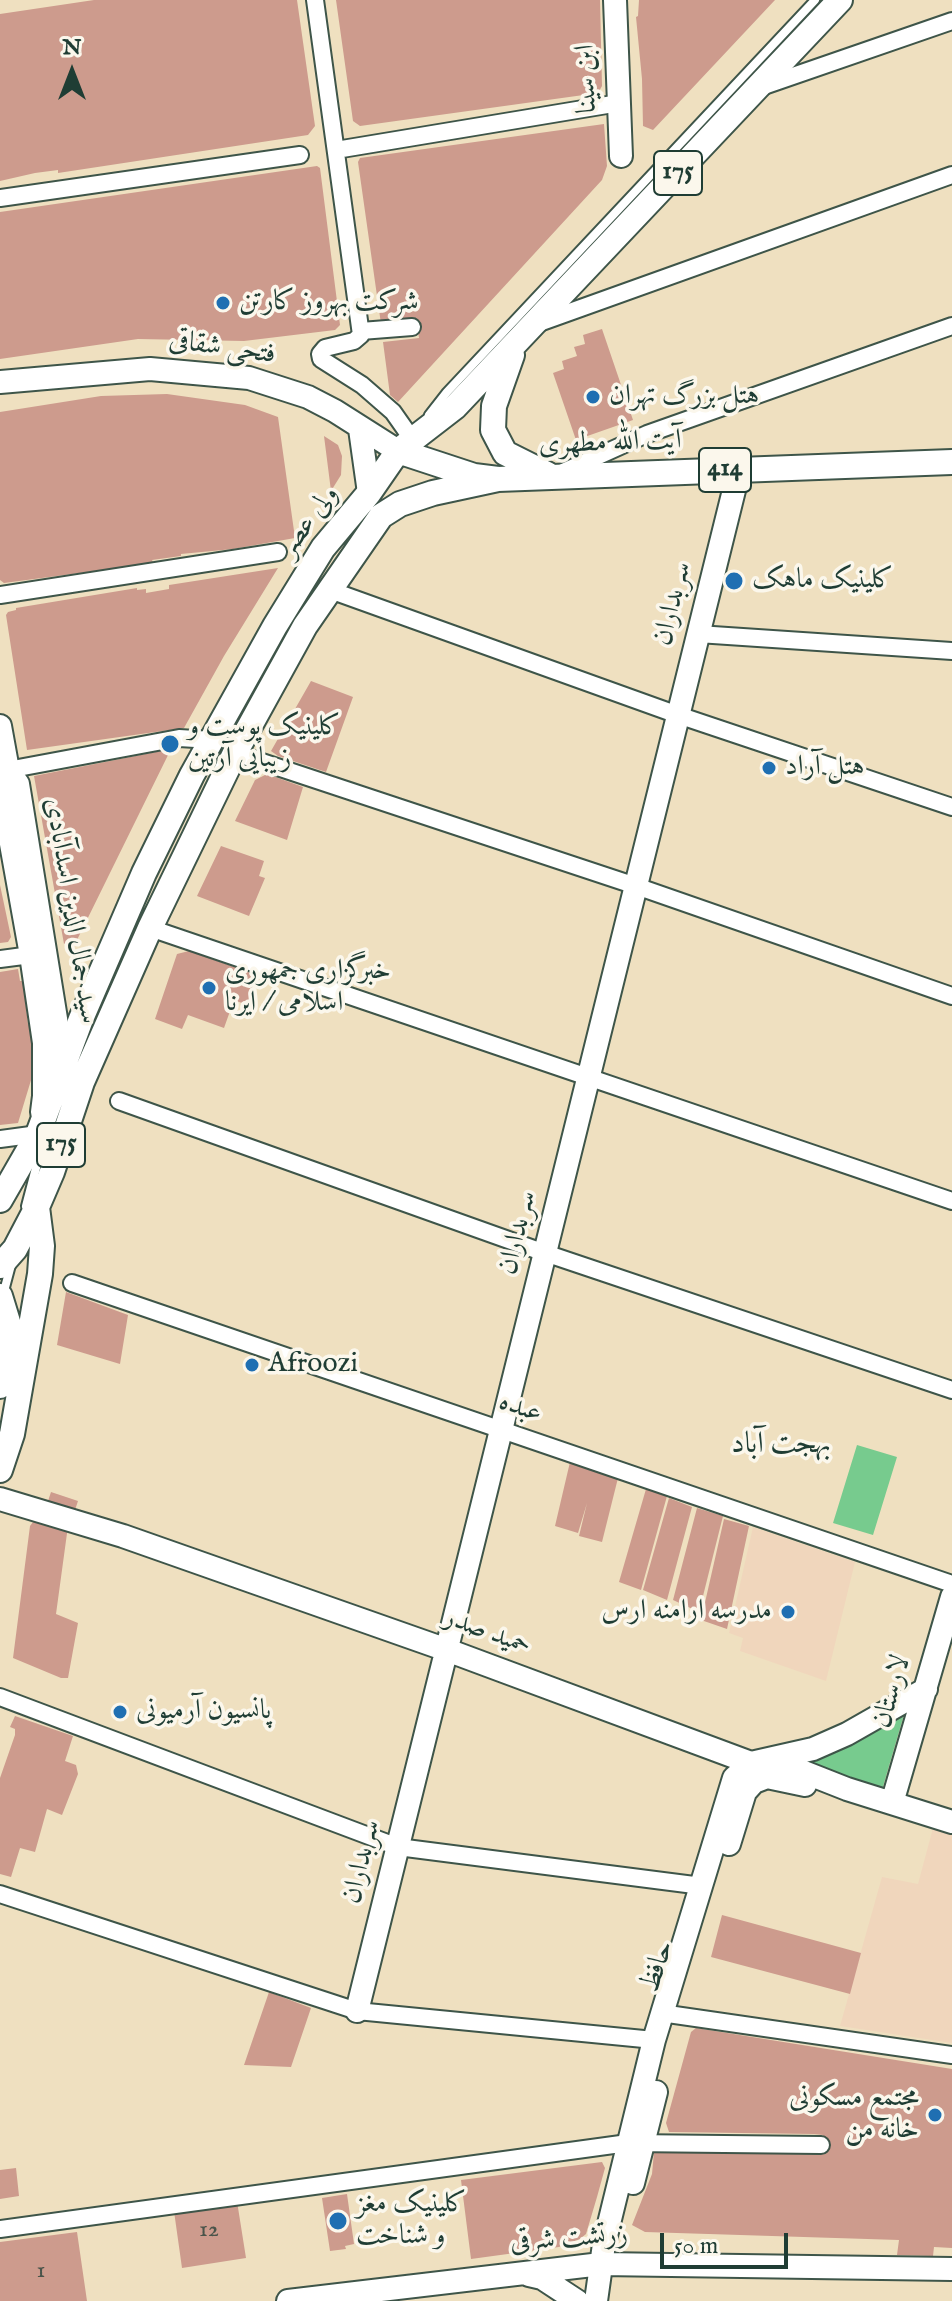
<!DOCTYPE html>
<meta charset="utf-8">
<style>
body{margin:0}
#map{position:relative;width:952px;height:2301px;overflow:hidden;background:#efe0c0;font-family:"IM FELL English",serif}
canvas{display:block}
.north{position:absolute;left:32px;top:32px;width:80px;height:80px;-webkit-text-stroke:6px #fbf7ec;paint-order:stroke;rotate:0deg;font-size:22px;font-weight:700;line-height:32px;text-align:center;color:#1f3d34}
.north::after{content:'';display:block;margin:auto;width:28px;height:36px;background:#1f3d34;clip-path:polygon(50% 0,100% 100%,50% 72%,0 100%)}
.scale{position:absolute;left:660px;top:2233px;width:128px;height:36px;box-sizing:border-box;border:4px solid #1f3d34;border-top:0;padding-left:10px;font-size:24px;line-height:28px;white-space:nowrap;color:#1f3d34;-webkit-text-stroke:6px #fbf7ec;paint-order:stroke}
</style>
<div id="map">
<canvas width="952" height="2301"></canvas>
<div class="north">N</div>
<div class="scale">50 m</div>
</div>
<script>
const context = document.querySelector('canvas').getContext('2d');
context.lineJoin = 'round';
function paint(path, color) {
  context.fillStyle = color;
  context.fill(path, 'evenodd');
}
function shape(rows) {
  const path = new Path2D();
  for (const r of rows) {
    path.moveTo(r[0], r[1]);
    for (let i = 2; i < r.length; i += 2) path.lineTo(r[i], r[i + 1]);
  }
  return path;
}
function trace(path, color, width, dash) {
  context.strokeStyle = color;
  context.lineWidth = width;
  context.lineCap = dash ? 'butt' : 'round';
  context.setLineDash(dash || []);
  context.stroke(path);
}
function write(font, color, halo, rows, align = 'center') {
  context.font = font + ' "IM FELL English",Amiri,serif';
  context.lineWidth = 7;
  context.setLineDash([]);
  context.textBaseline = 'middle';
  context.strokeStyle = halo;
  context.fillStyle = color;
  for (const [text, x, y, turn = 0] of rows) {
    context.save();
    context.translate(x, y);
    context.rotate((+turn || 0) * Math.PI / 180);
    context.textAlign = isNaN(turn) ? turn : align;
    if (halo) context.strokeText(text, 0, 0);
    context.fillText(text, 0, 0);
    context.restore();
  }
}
paint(shape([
 [753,1527,855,1562,826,1681,740,1651,743,1638,729,1633],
 [933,1828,952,1834,952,2043,840,2026,882,1877,918,1884]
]), '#f0d6bc');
paint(shape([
 [857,1445,897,1457,873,1535,833,1523],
 [908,1701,882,1790,801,1759]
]), '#77cb8e');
paint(shape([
 [94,0,297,0,315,126,308,135,58,173,58,170,35,173,0,181,0,14],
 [336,0,600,0,602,86,598,93,360,126,353,121],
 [639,0,775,0,653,130,643,126,642,79,636,17,638,16],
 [604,124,607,166,602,180,398,402,390,395,383,342,419,338,416,319,381,324,358,162,360,158],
 [317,166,320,168,340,325,335,330,244,341,138,339,0,359,0,212],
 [602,329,633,420,576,440,553,373,564,369,562,361,577,356,574,347,585,344,583,335],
 [167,394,245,405,278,417,295,538,233,549,181,554,181,556,152,560,153,562,110,569,4,583,0,580,0,412,101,396],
 [324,436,338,445,342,456,341,475,331,491],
 [278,568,224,656,184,728,27,750,6,615,8,612,16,610,16,608,137,588,137,590,146,589,146,593,169,589,169,585],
 [311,681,353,697,326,772,278,756,271,751],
 [171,749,76,942,64,944,34,776],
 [267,774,303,787,287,840,235,821,255,780],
 [221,846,264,861,259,876,265,878,249,916,197,896],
 [0,885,11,937,8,942,0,943],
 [189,951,257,975,247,1005,234,1000,224,1028,188,1015,182,1029,155,1019,177,954],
 [18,969,20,981,23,981,28,1024,32,1029,30,1032,35,1067,18,1123,0,1125,0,972],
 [66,1292,128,1315,120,1364,57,1345],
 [570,1462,618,1478,602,1542,579,1536,587,1503,578,1533,555,1526],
 [646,1489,667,1496,641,1590,619,1582],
 [51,1492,78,1501,74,1513,47,1504],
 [669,1498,692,1507,667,1600,643,1590],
 [697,1508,723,1516,699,1612,673,1600],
 [724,1519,749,1526,727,1629,701,1620],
 [33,1522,68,1526,56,1614,78,1623,68,1678,61,1678,13,1658,30,1526],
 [15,1716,73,1736,65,1761,76,1765,78,1774,62,1815,47,1809,35,1852,20,1848,11,1877,0,1874,0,1778,15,1735,15,1729,10,1727],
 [722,1915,861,1953,850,1994,711,1957],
 [269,1992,311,2008,291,2067,244,2065],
 [696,2028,952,2069,952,2248,934,2247,933,2256,897,2255,899,2240,645,2232,632,2225,652,2174,654,2152,658,2149,819,2154,823,2135,814,2134,669,2132,666,2123,691,2032],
 [602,2162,605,2168,597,2197,586,2234,580,2239,559,2247,471,2259,461,2180],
 [16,2168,19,2196,0,2199,0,2170],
 [347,2194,354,2244,345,2246,346,2249,330,2251,322,2198],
 [236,2195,246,2258,182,2268,173,2204],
 [77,2232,87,2301,0,2301,0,2242]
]), '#cd9b8d');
const lane = shape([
 [429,415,447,392,815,0],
 [26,1206,41,1149],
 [3,1295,11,1265]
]);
const street = shape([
 [315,0,361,335,354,341,325,348,320,354,321,359,362,385,393,412,412,439],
 [761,87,952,21],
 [336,150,619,103],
 [0,198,300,155],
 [539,323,952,175],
 [361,331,412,327],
 [563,472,647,434,952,326],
 [330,590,678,715,952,807],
 [0,595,278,552],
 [698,634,952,651],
 [235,753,636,886,952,996],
 [2,771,179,738,212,740],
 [150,928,952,1201],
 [0,959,31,955],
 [119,1101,545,1253,952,1390],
 [0,1139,38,1134],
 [72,1283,952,1584],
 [0,1697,398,1847,702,1886],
 [0,1894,357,2011,654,2040],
 [661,2013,952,2055],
 [0,2229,628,2143,821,2145]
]);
const secondary = shape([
 [615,0,621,156],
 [0,382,150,369,249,378,308,397,335,411,398,451],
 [360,429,369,493],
 [0,726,8,770,18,784,63,1062],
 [8,770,1,788,31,955,44,1043,44,1096,42,1112],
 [0,1499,123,1536,447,1650,751,1763,781,1763,847,1789,952,1822],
 [892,1803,952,1597],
 [729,1844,745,1792,754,1782,767,1777,805,1785],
 [357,2011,739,470],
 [633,2183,656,2092],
 [529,2275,542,2278,577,2301],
 [288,2301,601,2264,952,2269],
 [596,2301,604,2244,654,2040,734,1778,751,1763,813,1749,847,1734,926,1689]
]);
const primary = shape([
 [512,355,494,406,493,430,505,453,547,474],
 [398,451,474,476,498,479,952,462],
 [0,1200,38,1134,81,1019,144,873,192,775,275,626,323,548,369,493,398,451,455,407,840,0],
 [0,1266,15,1249,37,1207,52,1172,82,1082,150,928,235,753,305,626,381,516,400,504,433,493,498,479],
 [0,1296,8,1322,0,1386],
 [0,1470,12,1434,40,1274,42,1246,37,1207]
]);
trace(lane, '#3e5549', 12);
trace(street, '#3e5549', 20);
trace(secondary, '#3e5549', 26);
trace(primary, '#3e5549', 28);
trace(lane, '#fff', 8);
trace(street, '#fff', 16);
trace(secondary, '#fff', 22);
trace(primary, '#fff', 24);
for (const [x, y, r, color] of [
 [223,303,8,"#1f6fb2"],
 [593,397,8,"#1f6fb2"],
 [734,581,10,"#1f6fb2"],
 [170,744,10,"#1f6fb2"],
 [769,768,8,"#1f6fb2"],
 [209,988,8,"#1f6fb2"],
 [252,1365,8,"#1f6fb2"],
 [788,1612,8,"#1f6fb2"],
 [120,1712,8,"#1f6fb2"],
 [935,2115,8,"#1f6fb2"],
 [338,2221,10,"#1f6fb2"]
]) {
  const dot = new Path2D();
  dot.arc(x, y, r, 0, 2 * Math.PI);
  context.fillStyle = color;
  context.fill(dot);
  trace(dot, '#fbf7ec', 3);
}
write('24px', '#4a544a', null, [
 ["12",209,2231],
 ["1",41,2272]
]);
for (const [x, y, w] of [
 [678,173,48],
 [725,470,52],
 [61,1145,48]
]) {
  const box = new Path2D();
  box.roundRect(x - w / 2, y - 22, w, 44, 6);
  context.fillStyle = '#fbf7ec';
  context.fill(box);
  trace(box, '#1f3d34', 2);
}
write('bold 26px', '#1f3d34', null, [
 ["175",678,173],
 ["414",725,470],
 ["175",61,1145]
]);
write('28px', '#1f3d34', '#fbf7ec', [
 ["ابن سینا",588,79,-92],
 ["فتحی شقاقی",222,349,8],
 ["آیت الله مطهری",610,444,-2],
 ["ولی عصر",310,522,-53],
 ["سربداران",674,604,-76],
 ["سید جمال الدین اسدآبادی",70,911,81],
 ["سربداران",519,1233,-76],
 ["عبده",520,1409,19],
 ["حمید صدر",487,1633,20],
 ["لارستان",893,1692,-74],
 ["سربداران",363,1862,-76],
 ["حافظ",659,1967,-72],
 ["زرتشت شرقی",569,2240,-4]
]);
write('28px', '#1f3d34', '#fbf7ec', [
 ["شرکت بهروز کارتن",239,303],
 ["هتل بزرگ تهران",609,397],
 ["کلینیک ماهک",752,581],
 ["کلینیک پوست و",188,728],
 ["زیبایی آرتین",188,760],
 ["هتل آراد",785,768],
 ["خبرگزاری جمهوری",225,972],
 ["اسلامی / ایرنا",225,1004],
 ["Afroozi",268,1365],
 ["مدرسه ارامنه ارس",772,1612,"right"],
 ["پانسیون آرمیونی",136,1712],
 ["مجتمع مسکونی",919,2099,"right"],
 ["خانه من",919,2131,"right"],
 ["کلینیک مغز",356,2205],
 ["و شناخت",356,2237]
], 'left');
write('30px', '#1f3d34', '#fbf7ec', [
 ["بهجت آباد",781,1446]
]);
</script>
